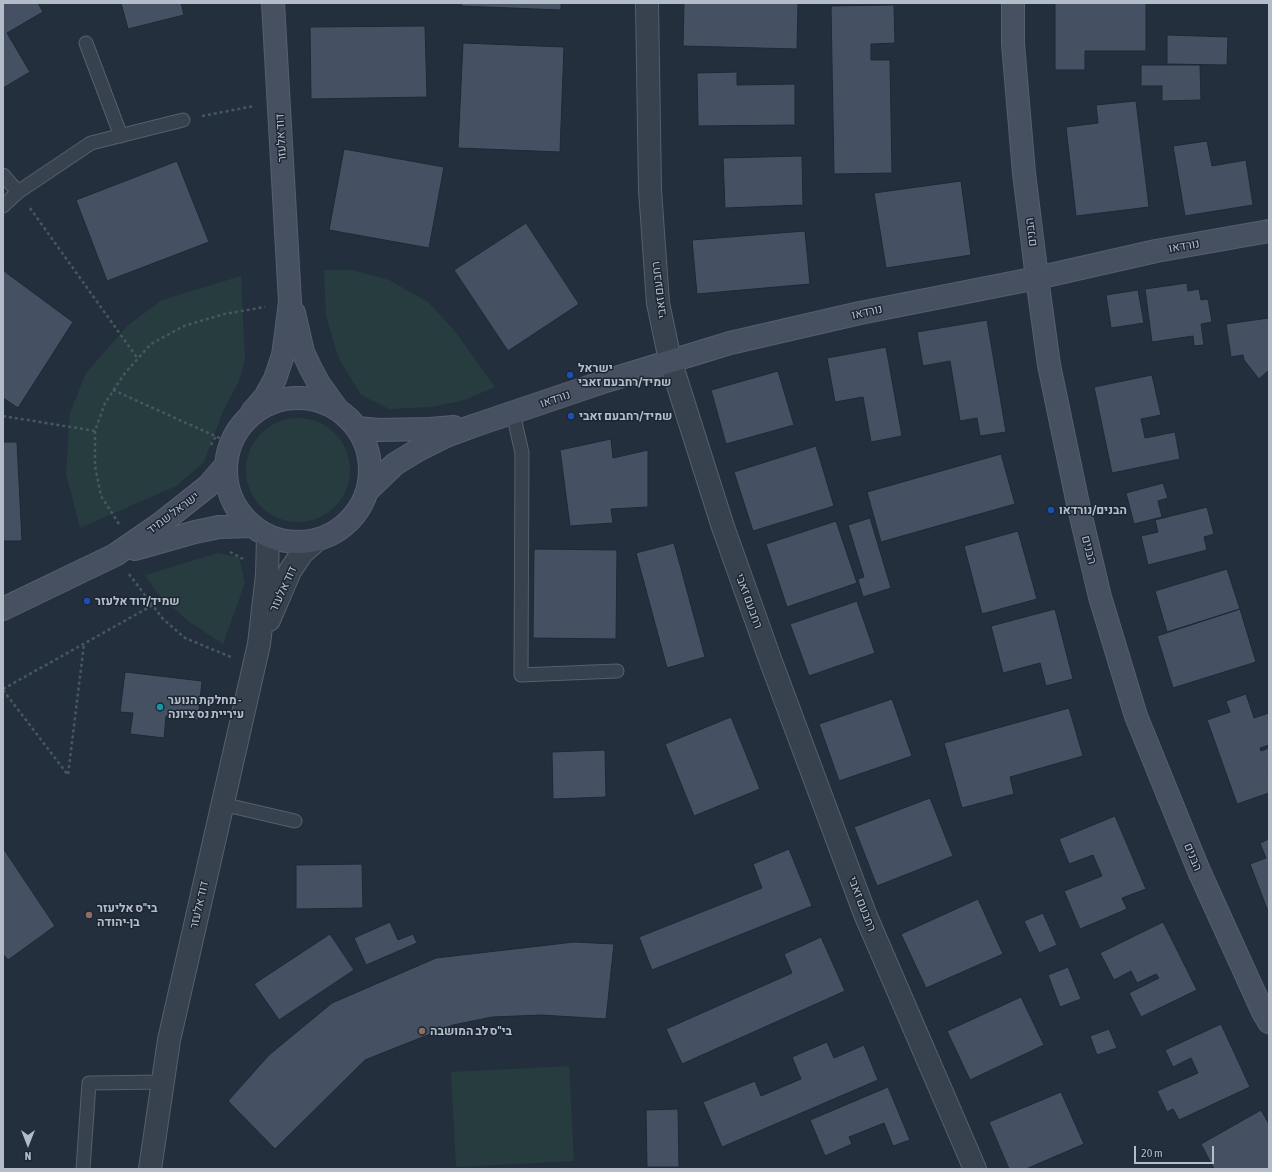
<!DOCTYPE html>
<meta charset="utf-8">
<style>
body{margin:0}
#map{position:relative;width:1272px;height:1172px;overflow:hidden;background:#242f3e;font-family:"Asap Condensed",sans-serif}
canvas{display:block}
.frame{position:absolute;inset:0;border:4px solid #b4bcc9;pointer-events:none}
.north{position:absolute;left:8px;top:1124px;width:40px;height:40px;-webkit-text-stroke:3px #1d2633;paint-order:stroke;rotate:180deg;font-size:11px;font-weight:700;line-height:16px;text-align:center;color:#b4bcc9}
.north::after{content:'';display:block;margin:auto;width:14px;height:18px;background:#b4bcc9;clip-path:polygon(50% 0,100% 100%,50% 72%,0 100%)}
.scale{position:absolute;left:1134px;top:1146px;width:80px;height:18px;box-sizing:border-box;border:2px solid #b4bcc9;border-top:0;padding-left:5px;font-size:12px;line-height:14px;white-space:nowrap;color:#b4bcc9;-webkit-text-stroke:3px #1d2633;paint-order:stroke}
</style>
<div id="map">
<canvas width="1272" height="1172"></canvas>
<div class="frame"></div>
<div class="north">N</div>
<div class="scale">20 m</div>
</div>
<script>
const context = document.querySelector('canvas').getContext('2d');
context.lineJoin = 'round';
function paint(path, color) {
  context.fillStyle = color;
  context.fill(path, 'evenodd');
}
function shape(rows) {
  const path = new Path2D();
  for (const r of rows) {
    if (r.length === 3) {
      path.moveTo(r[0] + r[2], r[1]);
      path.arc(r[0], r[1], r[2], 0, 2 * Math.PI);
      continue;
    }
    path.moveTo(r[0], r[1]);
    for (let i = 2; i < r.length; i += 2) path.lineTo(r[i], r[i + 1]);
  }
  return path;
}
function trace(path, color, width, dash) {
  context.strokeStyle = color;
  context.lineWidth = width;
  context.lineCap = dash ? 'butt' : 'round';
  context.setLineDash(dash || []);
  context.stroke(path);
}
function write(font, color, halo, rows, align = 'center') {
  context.font = font + ' "Asap Condensed",Heebo,sans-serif';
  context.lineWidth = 3;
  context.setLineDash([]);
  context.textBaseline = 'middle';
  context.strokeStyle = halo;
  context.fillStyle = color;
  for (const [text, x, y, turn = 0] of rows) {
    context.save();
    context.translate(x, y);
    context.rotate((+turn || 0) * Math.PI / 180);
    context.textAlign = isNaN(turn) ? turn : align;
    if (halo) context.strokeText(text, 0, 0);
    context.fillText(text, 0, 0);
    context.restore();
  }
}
paint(shape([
 [324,270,352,270,389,280,428,302,454,330,495,387,462,401,430,407,389,409,361,395,338,357,326,316],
 [241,276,245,359,239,381,223,411,204,462,176,486,80,528,66,474,70,413,86,373,127,326,162,300],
 [298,470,52],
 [218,553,239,557,245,583,223,644,188,621,157,593,145,575],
 [569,1066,574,1161,456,1167,451,1072]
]), '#263c3f');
const building = shape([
 [3,3,38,3,43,12,7,33,30,72,3,88,3,3],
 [121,3,181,3,184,15,128,29,121,3],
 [462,3,561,3,561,10,461,6,462,3],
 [684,3,798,3,797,49,683,46,684,3],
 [1055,3,1146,3,1146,51,1085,51,1085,70,1055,70,1055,3],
 [894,5,895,43,871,44,871,60,890,60,892,173,834,174,831,6,894,5],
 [425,26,427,97,311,99,310,27,425,26],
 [1167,35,1228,37,1227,65,1167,64,1167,35],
 [463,43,564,47,560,152,458,148,463,43],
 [1141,65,1200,65,1201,100,1162,101,1162,86,1141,86,1141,65],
 [737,72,737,85,795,84,795,125,698,126,697,73,737,72],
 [1136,101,1149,207,1076,216,1066,127,1098,123,1096,105,1136,101],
 [1207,141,1212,166,1246,160,1253,205,1185,216,1173,146,1207,141],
 [344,149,444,167,429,248,329,230,344,149],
 [802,156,803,205,725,208,723,158,802,156],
 [177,161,209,242,107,281,76,200,177,161],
 [961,181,971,255,886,268,874,193,961,181],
 [526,223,579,304,508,351,454,270,526,223],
 [805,231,810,284,697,294,692,240,805,231],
 [4,271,73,322,18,408,3,398,3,273,4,271],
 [1187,283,1188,291,1199,289,1201,300,1208,299,1212,322,1201,324,1204,345,1194,346,1193,336,1152,342,1145,289,1187,283],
 [1138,290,1144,323,1111,328,1106,295,1138,290],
 [1269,318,1269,370,1259,379,1244,360,1243,355,1231,357,1226,324,1269,318],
 [987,320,1006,432,980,436,977,418,960,421,950,361,923,366,917,332,987,320],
 [886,347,902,436,871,442,863,397,835,402,827,358,886,347],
 [778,371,794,425,726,444,711,390,778,371],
 [1152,375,1161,415,1141,419,1145,438,1175,432,1180,459,1112,473,1094,387,1152,375],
 [611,439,613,458,648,450,648,507,611,509,613,523,570,526,560,450,611,439],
 [3,442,17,442,22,541,3,541,3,442],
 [816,446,834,506,753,531,734,472,816,446],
 [1001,454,1015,504,881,542,867,492,1001,454],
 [1163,483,1168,498,1158,501,1162,517,1134,524,1126,493,1163,483],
 [1207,507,1214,534,1204,537,1207,550,1148,565,1141,536,1158,532,1155,520,1207,507],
 [870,518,891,588,863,597,858,579,864,577,848,525,870,518],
 [836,521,857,583,787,607,766,544,836,521],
 [1018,531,1037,599,982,614,964,546,1018,531],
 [674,543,705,657,667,668,636,553,674,543],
 [534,549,617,550,616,639,533,638,534,549],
 [1227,569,1240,609,1167,632,1155,591,1227,569],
 [857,601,875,653,809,676,790,624,857,601],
 [1055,609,1073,679,1046,686,1040,663,1003,673,991,626,1055,609],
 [1240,609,1256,662,1173,688,1157,636,1240,609],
 [125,672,202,681,198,720,166,716,164,738,130,734,133,713,120,712,125,672],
 [1246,694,1254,718,1269,713,1269,745,1260,748,1261,751,1269,748,1269,769,1268,770,1269,774,1269,793,1237,804,1207,720,1230,712,1226,701,1246,694],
 [892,699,912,756,839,781,819,724,892,699],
 [1069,708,1083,756,1010,777,1014,794,962,808,944,743,1069,708],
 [731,717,760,789,694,816,665,744,731,717],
 [605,750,606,797,553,799,552,752,605,750],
 [930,798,953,856,877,886,854,827,930,798],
 [1115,816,1146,889,1122,898,1127,909,1080,929,1064,891,1102,876,1093,855,1069,864,1059,839,1115,816],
 [1269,839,1269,914,1250,864,1266,858,1260,843,1269,839],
 [3,848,55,926,8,960,3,954,3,848],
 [789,849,812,906,652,970,639,937,762,888,753,864,789,849],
 [362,864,363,908,296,909,296,865,362,864],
 [978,899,1003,954,926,988,901,934,978,899],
 [1043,913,1057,945,1039,953,1024,921,1043,913],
 [390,922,398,940,413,934,417,943,366,965,354,938,390,922],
 [1163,922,1197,990,1141,1017,1129,993,1159,978,1156,974,1137,983,1131,971,1114,980,1100,953,1163,922],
 [330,934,354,970,279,1020,254,984,330,934],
 [821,937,845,991,682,1064,666,1029,792,973,784,954,821,937],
 [574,942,614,944,606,1019,541,1015,492,1017,453,1025,365,1060,275,1149,228,1101,269,1055,332,1003,436,958,574,942],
 [1068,967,1081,999,1060,1007,1048,975,1068,967],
 [1021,997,1044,1045,970,1080,947,1031,1021,997],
 [1221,1024,1250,1087,1179,1120,1173,1109,1167,1112,1157,1091,1198,1073,1191,1058,1173,1067,1165,1050,1221,1024],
 [1109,1029,1117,1048,1097,1055,1090,1036,1109,1029],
 [827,1042,834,1058,864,1045,878,1080,722,1147,703,1102,755,1081,761,1096,801,1079,792,1057,827,1042],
 [888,1087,910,1140,893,1146,884,1123,849,1137,852,1144,825,1156,810,1120,888,1087],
 [1061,1092,1084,1144,1026,1169,1009,1169,989,1122,1061,1092],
 [678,1109,679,1167,647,1167,646,1110,678,1109],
 [1261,1110,1269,1124,1269,1169,1214,1169,1201,1144,1261,1110]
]);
paint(building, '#455162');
trace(building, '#1f2835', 1);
const lane = shape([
 [86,43,121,136],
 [3,175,18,192],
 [3,206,18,192,91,143,183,120],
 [513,413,522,453,521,675,617,671],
 [222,804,295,821],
 [83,1169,89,1083,163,1082]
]);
const street = shape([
 [647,3,650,190,658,303,670,360,723,527,770,659,865,914,975,1169],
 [269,620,290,571,302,553,317,540],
 [150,1169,169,1040,259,644,267,575,268,536]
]);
const secondary = shape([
 [1013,3,1013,44,1024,173,1037,278,1049,365,1078,504,1100,597,1136,716,1199,871,1263,1012,1269,1022],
 [294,313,303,352,310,367,319,384,337,409],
 [298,470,72],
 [252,412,265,397,275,379,283,355,286,334,290,302,273,3],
 [357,428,379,430,430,429,454,427],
 [368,490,395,464,418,450,446,436,473,426,606,381,730,343,860,313,1037,278,1156,251,1269,231],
 [135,549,195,532,219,527,253,526],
 [3,609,115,555,160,524,208,486,226,465]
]);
trace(lane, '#565f6c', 15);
trace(street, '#565f6c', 24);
trace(secondary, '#565f6c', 24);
trace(shape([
 [202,116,254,106],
 [30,208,138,359],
 [113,390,224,440],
 [3,416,95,431],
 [211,445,216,436],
 [119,524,101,496,95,466,95,431,105,403,125,373,151,344,184,326,224,314,265,307],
 [230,552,243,559],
 [129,574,163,619,185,638,231,657],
 [3,689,153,605],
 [3,690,68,775,84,644]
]), '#44595c', 2.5, [3, 3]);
trace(lane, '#38414e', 13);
trace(street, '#38414e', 22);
trace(secondary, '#465061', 22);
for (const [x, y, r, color] of [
 [570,375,4,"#1a4fb4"],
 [571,416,4,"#1a4fb4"],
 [1051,510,4,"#1a4fb4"],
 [87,601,4,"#1a4fb4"],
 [160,707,4,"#0f9aa8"],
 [89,915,4,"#8d6e63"],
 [422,1031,4,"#8d6e63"]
]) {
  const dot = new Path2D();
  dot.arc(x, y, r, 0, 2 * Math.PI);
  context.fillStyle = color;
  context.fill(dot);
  trace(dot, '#1d2633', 1.5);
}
write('12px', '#b4bcc9', '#1d2633', [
 ["דוד אלעזר",281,138,-93],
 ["הבנים",1031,232,-97],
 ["נורדאו",1184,246,-10],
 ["רחבעם זאבי",659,290,-97],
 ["נורדאו",867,312,-12],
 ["נורדאו",555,399,-19],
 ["ישראל שמיד",173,513,-37],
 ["הבנים",1089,550,76],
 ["דוד אלעזר",283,589,-65],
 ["רחבעם זאבי",749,601,70],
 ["הבנים",1193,857,68],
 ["רחבעם זאבי",862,904,69],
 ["דוד אלעזר",199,905,-77]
]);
write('bold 12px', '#b4bcc9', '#1d2633', [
 ["ישראל",578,368],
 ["שמיד/רחבעם זאבי",578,382],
 ["שמיד/רחבעם זאבי",579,416],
 ["הבנים/נורדאו",1059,510],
 ["שמיד/דוד אלעזר",95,601],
 ["מחלקת הנוער -",168,700],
 ["עיריית נס ציונה",168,714],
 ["בי\"ס אליעזר",97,908],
 ["בן-יהודה",97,922],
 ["בי\"ס לב המושבה",430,1031]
], 'left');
</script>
